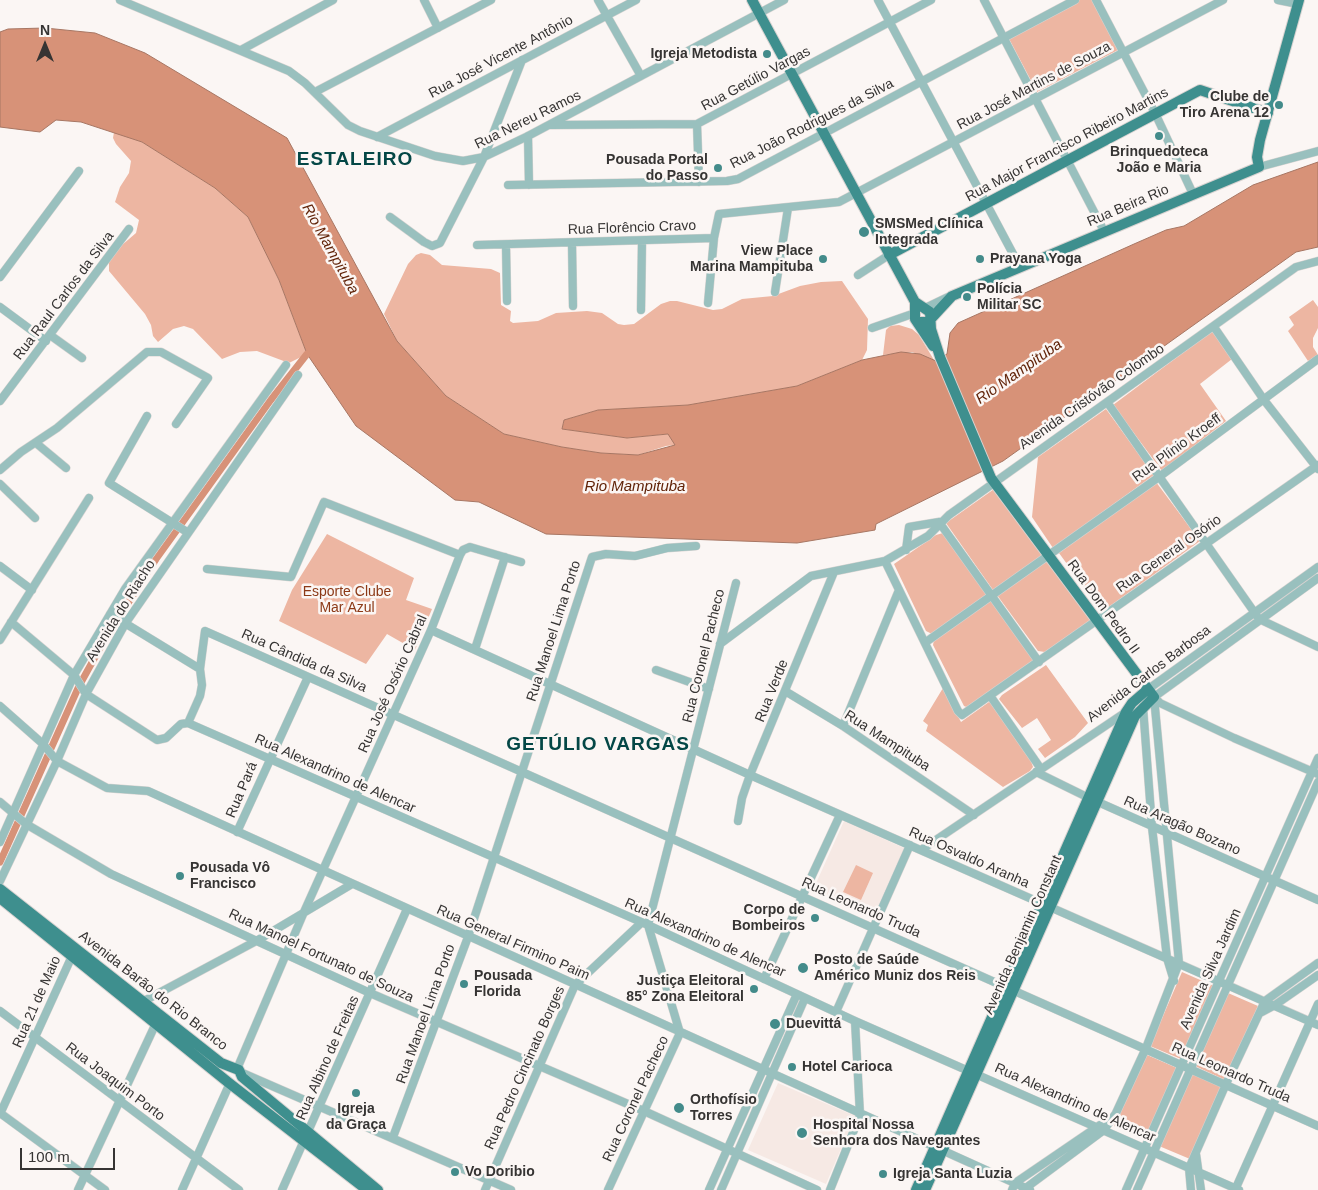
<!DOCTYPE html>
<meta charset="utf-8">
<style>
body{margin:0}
#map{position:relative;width:1318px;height:1190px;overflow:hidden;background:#fbf6f4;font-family:Helvetica,sans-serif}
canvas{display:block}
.north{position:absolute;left:20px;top:20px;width:50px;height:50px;-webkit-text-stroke:4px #fbf6f4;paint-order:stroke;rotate:0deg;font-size:14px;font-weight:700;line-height:20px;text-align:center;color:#363433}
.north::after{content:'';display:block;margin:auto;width:18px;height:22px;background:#363433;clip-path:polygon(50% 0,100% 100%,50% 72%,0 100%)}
.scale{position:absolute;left:20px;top:1148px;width:95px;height:22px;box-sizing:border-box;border:2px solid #363433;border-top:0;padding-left:6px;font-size:15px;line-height:18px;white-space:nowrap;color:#363433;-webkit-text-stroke:4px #fbf6f4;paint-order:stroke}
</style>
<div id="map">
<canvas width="1318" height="1190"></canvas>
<div class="north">N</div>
<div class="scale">100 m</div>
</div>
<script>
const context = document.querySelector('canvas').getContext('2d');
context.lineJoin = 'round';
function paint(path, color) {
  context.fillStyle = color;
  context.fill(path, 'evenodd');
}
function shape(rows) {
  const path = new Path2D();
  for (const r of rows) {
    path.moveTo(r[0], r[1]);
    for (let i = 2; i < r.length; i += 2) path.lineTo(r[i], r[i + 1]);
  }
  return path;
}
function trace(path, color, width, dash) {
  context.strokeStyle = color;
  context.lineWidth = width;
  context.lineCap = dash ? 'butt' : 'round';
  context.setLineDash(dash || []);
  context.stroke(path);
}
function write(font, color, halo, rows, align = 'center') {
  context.font = font + ' Helvetica,sans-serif';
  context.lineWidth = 5;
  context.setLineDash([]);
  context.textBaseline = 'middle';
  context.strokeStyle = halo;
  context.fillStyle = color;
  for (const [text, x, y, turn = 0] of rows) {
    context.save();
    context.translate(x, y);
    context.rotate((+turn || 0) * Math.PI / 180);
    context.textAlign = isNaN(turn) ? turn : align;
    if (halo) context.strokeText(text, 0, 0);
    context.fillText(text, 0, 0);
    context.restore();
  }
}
paint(shape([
 [844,821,904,848,873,917,813,890],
 [778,1083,855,1116,826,1184,748,1150]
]), '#f6e9e4');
paint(shape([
 [1079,0,1094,0,1120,49,1037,92,1008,37],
 [114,132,142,142,215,188,248,217,279,280,307,354,289,363,257,351,240,352,222,359,193,329,184,326,173,329,158,342,153,336,151,325,145,314,109,271,109,261,122,245,136,233,139,220,115,202,120,187,129,173,131,161,116,144,113,138],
 [421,253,430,255,442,265,491,269,500,273,501,305,511,311,510,321,513,323,538,321,556,313,587,311,602,313,618,324,624,325,634,324,661,304,670,301,677,301,713,310,722,309,742,299,773,296,800,286,821,282,842,281,868,319,867,350,862,360,797,386,689,405,598,410,564,420,562,429,627,438,669,434,675,445,666,446,638,455,601,453,562,447,504,434,446,396,397,341,384,314,408,264,416,255],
 [1313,300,1318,307,1318,328,1313,338,1313,347,1318,355,1308,361,1288,331,1294,325,1289,317],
 [899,325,912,329,919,335,934,360,912,352,883,355,886,330,890,326],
 [1212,331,1232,359,1200,384,1226,421,1162,471,1113,405],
 [1106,409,1154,475,1053,548,1032,517,1038,457],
 [1156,482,1200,541,1102,612,1059,553],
 [997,487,1044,554,993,590,946,523],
 [943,533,987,594,932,634,926,631,894,564,936,535],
 [327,534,414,578,406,600,432,609,415,650,387,634,366,664,279,621,292,590],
 [1048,559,1092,619,1045,652,1038,651,997,595],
 [991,600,1034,660,969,708,964,706,933,645,934,640],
 [1046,665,1088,723,1075,737,1045,758,1038,749,1051,740,1037,718,1022,728,999,699,1002,695],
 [943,688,961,722,989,702,994,703,1031,761,1033,767,1030,771,1003,787,926,731,928,725,923,721],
 [856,865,873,873,861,900,843,892],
 [1182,972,1214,986,1181,1059,1150,1046],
 [1228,993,1258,1006,1225,1080,1195,1066],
 [1145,1054,1177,1068,1146,1140,1114,1126],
 [1190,1073,1222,1087,1190,1159,1159,1146]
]), '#edb6a2');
const water = shape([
 [45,28,95,33,145,53,287,138,397,341,446,396,504,434,562,447,601,453,638,455,675,445,668,434,627,438,562,429,564,420,598,410,688,405,797,386,862,360,901,352,920,354,936,361,947,354,950,333,958,323,1134,244,1166,230,1184,226,1253,185,1318,162,1318,247,1296,252,1003,461,876,524,875,530,797,543,546,534,479,502,455,500,356,426,307,354,279,280,248,217,215,188,142,142,81,122,56,120,40,132,0,127,0,32,8,29,45,28]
]);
paint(water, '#d79278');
trace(water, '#a77663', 1);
trace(shape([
 [0,862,79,686,105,639,156,559,270,401,307,354]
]), '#d79278', 7);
const minor = shape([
 [120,0,289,71,305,83,348,125,360,131,435,156,463,161,484,157,528,136,784,0],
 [424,0,438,28],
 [598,0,641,76],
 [878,0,1020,267],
 [984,0,1104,231],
 [1096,0,1155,113,1193,194],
 [1278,0,1298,4],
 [241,50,333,0],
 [315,92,491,0],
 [697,124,699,182],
 [551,125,697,124,931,0],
 [528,136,529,185],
 [377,137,636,0],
 [1259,167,1318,151],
 [508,185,727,181,738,179,1075,0],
 [390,217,424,242,432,246,440,243,484,157,522,60],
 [572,243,573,306],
 [477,245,714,238,719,214,839,202,1223,0],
 [506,245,507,301],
 [858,275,889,255],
 [0,277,79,171],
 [775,292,788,208],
 [708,303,714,238],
 [0,307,46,341],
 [925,308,950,296],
 [641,310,642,241],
 [1214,327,1264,400,1318,469],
 [872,328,915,313],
 [50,335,82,358],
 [0,401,129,229],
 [1107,402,1259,619,1318,647],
 [147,416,109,483,187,532],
 [36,443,66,468],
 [0,470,21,452,57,428,147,352,161,352,208,378,176,424],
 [0,484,35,518],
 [939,522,1039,662],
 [906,550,909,527,939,522],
 [885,561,958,711,962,715,1318,465],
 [0,566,32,590],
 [207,569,291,577,324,502,460,555,463,550,470,547,521,562],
 [110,614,200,669],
 [11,622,74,675,86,694,157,740,166,738,181,724,188,723,200,696,202,685,200,669,205,631,1318,1126],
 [431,630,750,775,1318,1025],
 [0,640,89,498],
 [926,642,1159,477,1318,359],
 [720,644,811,576,885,561,928,536,949,515,1296,267,1318,261],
 [475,649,505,557],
 [656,670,709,689],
 [1147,690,1318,567],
 [785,691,843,726,974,815],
 [991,697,1041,769],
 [1154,697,1318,578],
 [1154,697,1160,703,1234,738,1318,774],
 [0,706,43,744,57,761,107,788,148,791,1030,1190],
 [1143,707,1152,827,1167,958,1174,981],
 [188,723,648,925,855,1021,1239,1190],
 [843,726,899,590],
 [1036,772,1089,798,1318,900],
 [0,802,26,824,111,874,370,993,644,1111,817,1190],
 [738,821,742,798,750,775,834,572],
 [237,832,308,677],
 [0,842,74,675,125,589,286,365],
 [921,850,1126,712],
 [0,881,57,761,86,694,125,624,298,375],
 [764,979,840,815],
 [144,1001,258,940,352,884],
 [0,1011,239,1190],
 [836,1012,910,845],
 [1260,1013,1275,1005,1318,975],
 [237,1069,304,912,431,630,460,555],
 [240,1072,511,1190],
 [0,1113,105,1190],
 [0,1114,72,956],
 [393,1137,468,937,592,557,606,554,635,556,667,548,696,546],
 [1196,1154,1201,1190],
 [78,1190,157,1021],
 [182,1190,230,1083],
 [282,1190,407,909],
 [485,1190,575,985,641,923],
 [608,1190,680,1033,648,925,736,583],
 [709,1190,797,994],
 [721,1190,805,998],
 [830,1190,860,1115,855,1021],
 [1012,1190,1015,1183,1100,1125],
 [1023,1190,1104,1130,1116,1113,1146,1048,1179,963,1154,697],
 [1126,1190,1318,758],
 [1137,1190,1318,782],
 [1191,1190,1189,1168,1226,1084,1265,1001,1318,963],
 [1235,1190,1318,1004]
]);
const major = shape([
 [752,0,915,302,915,319,933,346],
 [889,255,1200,90,1268,113],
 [915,302,930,312,931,329,940,357,991,478,1154,697,1135,716,925,1190],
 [917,322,928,322,952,296,1259,167,1257,157,1260,140,1299,0],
 [0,889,221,1063,239,1070,242,1077,378,1190],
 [0,898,229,1083,367,1190],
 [916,1190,1126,712,1132,703,1147,690]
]);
trace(minor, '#d8d3d1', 9);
trace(major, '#d8d3d1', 12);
trace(minor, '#99c0be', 8);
trace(major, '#3e8f8e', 10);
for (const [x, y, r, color] of [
 [767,54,5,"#438b8a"],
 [1279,105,5,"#438b8a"],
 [1159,136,5,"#438b8a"],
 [718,168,5,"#438b8a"],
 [864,232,6,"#438b8a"],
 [823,259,5,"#438b8a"],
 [980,259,5,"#438b8a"],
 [967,297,5,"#438b8a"],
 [180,876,5,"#438b8a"],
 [815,918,5,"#438b8a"],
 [803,968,6,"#438b8a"],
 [464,984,5,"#438b8a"],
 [754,989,5,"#438b8a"],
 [775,1024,6,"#438b8a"],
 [792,1067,5,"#438b8a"],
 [356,1093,5,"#438b8a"],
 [679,1108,6,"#438b8a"],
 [802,1133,6,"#438b8a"],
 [455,1172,5,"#438b8a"],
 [883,1174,5,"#438b8a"]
]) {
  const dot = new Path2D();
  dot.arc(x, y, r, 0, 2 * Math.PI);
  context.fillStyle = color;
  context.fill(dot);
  trace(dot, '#fbf6f4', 2);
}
write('bold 14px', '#363433', '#fbf6f4', [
 ["Igreja Metodista",757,54,"right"],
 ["Clube de",1269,97,"right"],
 ["Tiro Arena 12",1269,113,"right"],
 ["Brinquedoteca",1159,152,"center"],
 ["João e Maria",1159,168,"center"],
 ["Pousada Portal",708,160,"right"],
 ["do Passo",708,176,"right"],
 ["SMSMed Clínica",875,224],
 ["Integrada",875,240],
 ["View Place",813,251,"right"],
 ["Marina Mampituba",813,267,"right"],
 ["Prayana Yoga",990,259],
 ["Polícia",977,289],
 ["Militar SC",977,305],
 ["Pousada Vô",190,868],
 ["Francisco",190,884],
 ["Corpo de",805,910,"right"],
 ["Bombeiros",805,926,"right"],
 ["Posto de Saúde",814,960],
 ["Américo Muniz dos Reis",814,976],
 ["Pousada",474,976],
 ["Florida",474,992],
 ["Justiça Eleitoral",744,981,"right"],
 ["85° Zona Eleitoral",744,997,"right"],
 ["Duevittá",786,1024],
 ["Hotel Carioca",802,1067],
 ["Orthofísio",690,1100],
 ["Torres",690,1116],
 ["Igreja",356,1109,"center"],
 ["da Graça",356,1125,"center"],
 ["Hospital Nossa",813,1125],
 ["Senhora dos Navegantes",813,1141],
 ["Vo Doribio",465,1172],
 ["Igreja Santa Luzia",893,1174]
], 'left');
write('14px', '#363433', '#fbf6f4', [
 ["Rua José Vicente Antônio",501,57,-28],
 ["Rua Getúlio Vargas",756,79,-28],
 ["Rua José Martins de Souza",1034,86,-28],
 ["Rua Nereu Ramos",528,120,-26],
 ["Rua João Rodrigues da Silva",812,124,-27],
 ["Rua Major Francisco Ribeiro Martins",1067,145,-28],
 ["Rua Beira Rio",1128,206,-23],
 ["Rua Florêncio Cravo",632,228,-2],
 ["Rua Raul Carlos da Silva",64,296,-53],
 ["Avenida Cristóvão Colombo",1092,397,-35],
 ["Rua Plínio Kroeff",1177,448,-36],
 ["Rua General Osório",1169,554,-35],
 ["Rua Dom Pedro II",1103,607,54],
 ["Avenida do Riacho",121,611,-58],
 ["Rua Manoel Lima Porto",554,631,-72],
 ["Rua Coronel Pacheco",704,656,-76],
 ["Rua Cândida da Silva",304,661,24],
 ["Avenida Carlos Barbosa",1149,674,-37],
 ["Rua José Osório Cabral",393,684,-66],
 ["Rua Verde",772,691,-68],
 ["Rua Mampituba",887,741,33],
 ["Rua Alexandrino de Alencar",335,774,24],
 ["Rua Pará",242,790,-67],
 ["Rua Aragão Bozano",1182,826,24],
 ["Rua Osvaldo Aranha",969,858,24],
 ["Rua Leonardo Truda",861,908,24],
 ["Avenida Benjamin Constant",1023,935,-66],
 ["Rua Alexandrino de Alencar",705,938,24],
 ["Rua General Firmino Paim",513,943,24],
 ["Rua Manoel Fortunato de Souza",321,956,25],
 ["Avenida Silva Jardim",1211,969,-66],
 ["Avenida Barão do Rio Branco",153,991,38],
 ["Rua 21 de Maio",37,1002,-66],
 ["Rua Manoel Lima Porto",426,1014,-70],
 ["Rua Albino de Freitas",328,1058,-66],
 ["Rua Pedro Cincinato Borges",525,1068,-66],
 ["Rua Leonardo Truda",1231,1073,24],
 ["Rua Joaquim Porto",115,1082,37],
 ["Rua Coronel Pacheco",636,1099,-65],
 ["Rua Alexandrino de Alencar",1075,1103,24]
]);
write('14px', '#8c3916', '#fbf6f4', [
 ["Esporte Clube",347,592],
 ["Mar Azul",347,608]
]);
write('italic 15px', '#612308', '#fbf6f4', [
 ["Rio Mampituba",330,249,61],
 ["Rio Mampituba",1019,372,-35],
 ["Rio Mampituba",635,487]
]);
context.letterSpacing = '1px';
write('bold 19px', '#044746', '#fbf6f4', [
 ["ESTALEIRO",355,160],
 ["GETÚLIO VARGAS",598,745]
]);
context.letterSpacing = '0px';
</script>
